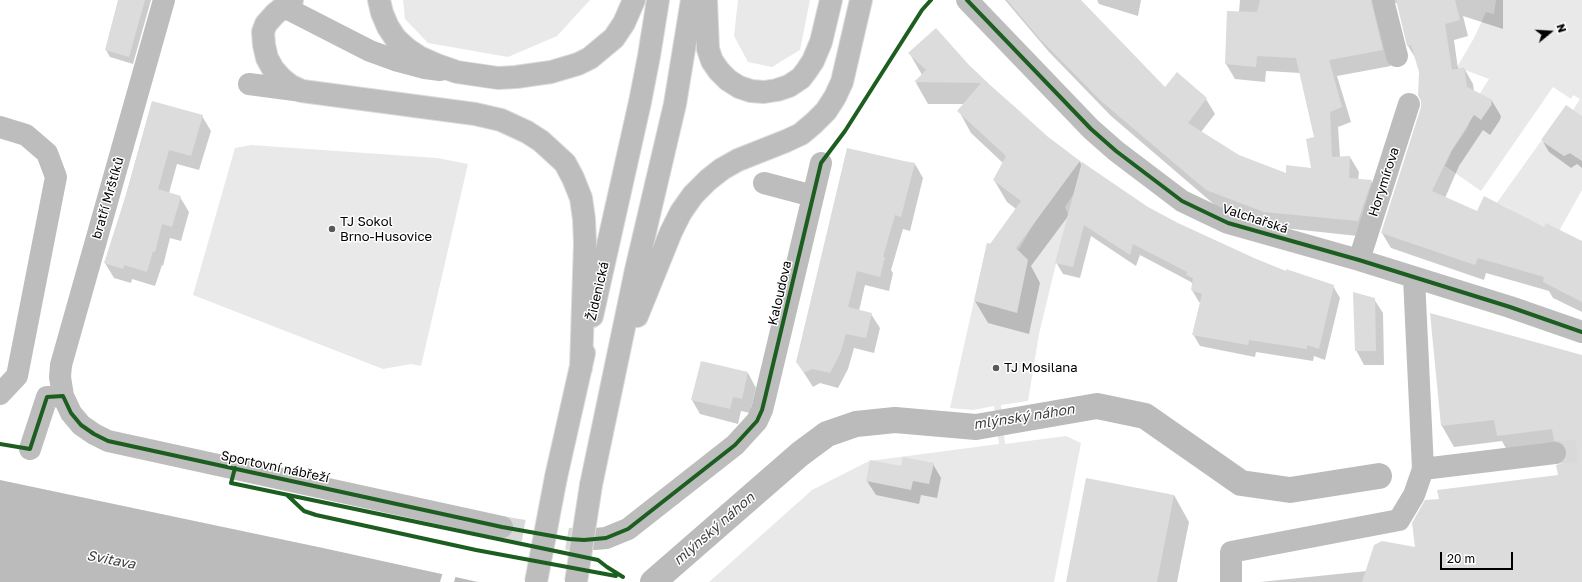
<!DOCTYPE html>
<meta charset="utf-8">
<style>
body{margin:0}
#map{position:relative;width:1582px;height:582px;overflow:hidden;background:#fff;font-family:"Golos Text",sans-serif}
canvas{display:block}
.north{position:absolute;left:1530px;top:12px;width:40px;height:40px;-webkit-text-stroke:3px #fff;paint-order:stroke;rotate:72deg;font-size:11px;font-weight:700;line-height:16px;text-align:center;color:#000}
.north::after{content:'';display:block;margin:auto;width:14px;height:18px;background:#000;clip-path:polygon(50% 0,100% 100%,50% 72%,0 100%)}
.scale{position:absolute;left:1440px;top:552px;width:73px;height:18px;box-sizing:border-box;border:2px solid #000;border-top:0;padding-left:5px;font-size:12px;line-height:14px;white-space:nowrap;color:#000;-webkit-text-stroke:3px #fff;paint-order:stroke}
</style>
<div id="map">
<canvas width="1582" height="582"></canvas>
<div class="north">N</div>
<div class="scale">20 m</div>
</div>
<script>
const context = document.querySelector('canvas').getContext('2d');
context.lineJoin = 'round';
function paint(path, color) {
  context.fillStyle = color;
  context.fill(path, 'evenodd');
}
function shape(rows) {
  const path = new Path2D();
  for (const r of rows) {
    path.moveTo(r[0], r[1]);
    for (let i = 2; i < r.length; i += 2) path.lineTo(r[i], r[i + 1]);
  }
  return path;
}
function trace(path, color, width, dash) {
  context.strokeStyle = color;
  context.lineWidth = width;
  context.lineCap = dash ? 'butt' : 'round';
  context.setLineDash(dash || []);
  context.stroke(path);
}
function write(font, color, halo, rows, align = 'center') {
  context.font = font + ' "Golos Text",sans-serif';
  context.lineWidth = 3;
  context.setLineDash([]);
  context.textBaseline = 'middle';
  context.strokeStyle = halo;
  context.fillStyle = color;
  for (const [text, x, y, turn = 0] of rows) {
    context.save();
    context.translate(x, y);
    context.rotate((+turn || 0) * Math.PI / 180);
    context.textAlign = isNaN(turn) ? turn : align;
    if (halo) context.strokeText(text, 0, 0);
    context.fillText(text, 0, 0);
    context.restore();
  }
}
paint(shape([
 [403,0,590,0,557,36,508,57,428,43,405,19],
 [738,0,810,0,800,50,772,67,748,62,734,36],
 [1496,0,1582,0,1582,116,1573,110,1580,99,1573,95,1571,99,1553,87,1481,191,1445,166,1452,151,1468,127,1473,104,1489,79,1465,70,1464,67,1456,69,1474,38,1486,12,1494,14],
 [1541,141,1564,156,1570,153,1582,161,1582,190,1550,247,1524,271,1496,263,1515,212,1500,204,1496,204],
 [251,145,437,158,468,164,421,366,411,364,383,369,193,295,235,148],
 [1079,160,1090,168,1065,207,1068,214,1039,334,1028,401,1001,405,1005,444,1066,436,1081,443,1054,582,709,582,812,490,869,461,999,444,994,406,973,410,950,408,987,243,1019,249,1036,220]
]), '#e9e9e9');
paint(shape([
 [0,480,323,548,478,582,0,582]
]), '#bbb');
paint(shape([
 [443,572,456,575,454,582,440,582]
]), '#fff');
paint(shape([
 [119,0,151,0,133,64,110,57,106,50],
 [1005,0,1077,0,1165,89,1206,99,1215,114,1201,132,1238,156,1286,174,1312,169,1315,138,1300,73,1266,71,1265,82,1235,79,1226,64,1239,12,1240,0,1503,0,1503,29,1463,16,1468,36,1454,40,1458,69,1464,68,1473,84,1474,91,1492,101,1501,116,1500,120,1490,135,1483,130,1459,166,1445,198,1478,212,1544,229,1582,243,1582,312,1553,298,1549,291,1486,273,1484,280,1391,248,1382,233,1422,108,1420,72,1416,59,1408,46,1398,4,1396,3,1389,3,1379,19,1391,66,1337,76,1351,122,1338,127,1340,157,1350,157,1359,172,1358,180,1371,181,1380,196,1367,237,1274,227,1216,206,1111,116,1049,52],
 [1097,0,1141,0,1138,16,1099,4],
 [910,54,968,65,1046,137,1080,162,1082,166,1147,208,1177,224,1253,259,1286,272,1333,286,1340,298,1325,360,1314,356,1313,361,1256,352,1255,357,1200,346,1193,334,1201,303,1199,302,1192,290,1193,285,1191,282,1140,255,1136,266,1091,236,1080,278,1063,274,1056,262,1069,215,1031,266,1040,283,1029,334,988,323,975,301,990,245,1016,209,1007,202,994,180,1003,163,971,133,959,111,965,104,928,104,916,83,922,75],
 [152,102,202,116,211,131,199,170,177,164,169,193,180,197,189,212,181,241,170,238,163,266,162,265,155,286,132,279,131,283,114,278,105,263,126,195],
 [1582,117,1582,168,1577,164,1571,168,1549,152,1542,140],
 [915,164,923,178,910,231,903,229,891,270,893,273,889,291,865,285,859,311,871,314,880,328,874,353,854,348,848,369,838,388,820,383,813,387,797,362],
 [1374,299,1383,313,1384,365,1364,365,1356,350],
 [1431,315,1582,356,1582,582,1260,582,1367,571,1416,549,1440,500,1559,476,1563,464,1566,460,1560,450,1510,456,1502,441,1454,447,1442,426],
 [748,373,756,388,750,413,741,411,738,424,700,414,692,400],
 [933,464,941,478,937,498,921,495,919,504,876,495,867,481,902,467],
 [1174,495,1189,522,1177,582,1067,582]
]), '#0003');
trace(shape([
 [653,582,800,454,827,434,856,424,895,420,976,427,1097,406,1145,416,1241,483,1290,490,1379,476]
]), '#bbb', 26);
paint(shape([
 [118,0,145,0,129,57,105,50],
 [1007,0,1081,0,1165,87,1177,72,1207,98,1188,123,1239,155,1286,173,1286,165,1311,168,1306,139,1314,137,1296,58,1257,56,1256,67,1225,64,1227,11,1257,12,1260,0,1371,0,1383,50,1329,60,1342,107,1330,112,1332,157,1350,156,1349,178,1372,180,1358,221,1264,212,1206,190,1101,101,1040,39],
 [1396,0,1455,0,1460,20,1445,24,1452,70,1464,67,1467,87,1493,100,1491,103,1492,104,1481,120,1474,115,1451,151,1432,191,1477,211,1484,196,1544,227,1546,223,1582,241,1582,302,1543,282,1544,277,1478,258,1475,265,1381,233,1421,107,1421,101,1418,95,1419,72,1411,45,1407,46],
 [936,28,969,65,988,83,986,83,990,85,1015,107,1047,136,1080,161,1016,248,1028,260,1017,313,974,301,987,243,990,244,1021,201,993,180,1006,156,957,111,981,83,914,82,926,70,908,53],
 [152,101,203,115,191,156,169,150,158,189,181,196,172,227,162,224,155,252,153,251,147,272,124,265,123,269,104,263,126,195],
 [1566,105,1582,116,1582,161,1570,153,1564,156,1541,140],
 [847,148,904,161,915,163,901,217,895,215,883,257,885,257,880,277,857,271,848,307,872,313,866,338,846,334,840,354,830,373,812,369,804,373,796,362],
 [1082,162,1148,207,1178,223,1254,258,1286,271,1286,269,1334,285,1319,349,1307,345,1307,349,1249,340,1248,345,1192,335,1202,294,1191,290,1193,278,1186,275,1187,272,1133,244,1130,255,1084,225,1073,267,1055,263],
 [1353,292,1375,298,1376,351,1355,351],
 [1430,313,1582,355,1582,582,1362,582,1374,545,1382,541,1415,547,1412,523,1425,500,1439,499,1437,490,1558,475,1556,465,1563,463,1567,458,1567,451,1565,445,1560,441,1554,441,1552,429,1497,436,1494,420,1441,426],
 [701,361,748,372,742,399,733,397,730,409,691,400],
 [903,457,934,463,929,484,913,481,911,490,866,481,870,460,901,466],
 [1086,478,1174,495,1157,582,1066,582]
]), '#dcdcdc');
trace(shape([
 [1555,453,1582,450],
 [502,527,569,539,595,539]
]), '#d9d9d9', 22, [22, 11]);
const highway = shape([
 [292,0,275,14,266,24,263,32,264,45,267,58,273,69,281,78,291,86,302,91,475,114,501,120,527,132,541,141,565,163,573,178,581,198,584,219,585,243,581,368],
 [379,0,382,13,388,27,396,39,407,49,419,57,437,65,457,72,498,78,516,77,551,72,578,64,590,58,614,38,624,23,634,0],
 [706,0,708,49,712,61,719,71,728,80,739,87,751,91,764,92,777,90,789,86,801,78,807,70,813,61,821,42,831,0],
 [592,316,640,102,649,56,658,0],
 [637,316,671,232,681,212,693,195,708,180,722,169,738,160,786,141,801,134,814,123,826,111,835,97,842,82,861,0],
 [556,477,584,353],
 [591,485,636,270,675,104,692,0]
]);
trace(highway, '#dbdbdb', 24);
trace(shape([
 [164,0,61,365,60,377,63,396,71,413,81,425,94,434,108,441,502,527],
 [967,0,1091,129,1116,151,1182,201,1228,223,1359,260,1510,307,1582,332],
 [1383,0,1397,56],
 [284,7,370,51,395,60,425,68,440,70],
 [249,84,302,91],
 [0,127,26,135,47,153,56,177,17,376,0,394],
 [764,183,813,196],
 [1359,260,1409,104],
 [30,449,47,397,63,396],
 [1423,469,1555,453],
 [595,539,606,538,628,529,735,445,757,421,762,410,765,398,821,163],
 [1231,582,1231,552,1399,520,1414,495,1423,469,1414,278]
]), '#bdbdbd', 22);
trace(highway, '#bdbdbd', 22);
trace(shape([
 [957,0,1087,134,1112,157,1178,207,1225,229,1355,267,1582,339],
 [975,0,1097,125,1119,145,1184,194,1230,216,1415,270,1582,324]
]), '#bdbdbd', 1);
const highwayBridge = shape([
 [536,582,556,477],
 [576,582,591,485]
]);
trace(highwayBridge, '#dbdbdb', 24, []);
trace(highwayBridge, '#bdbdbd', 22);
trace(shape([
 [967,0,1091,129,1116,151,1182,201,1228,223,1359,260,1510,307,1582,332],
 [0,444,30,449,47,397,63,396,71,413,81,425,94,434,108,441,502,527,569,539,584,540,606,538,628,529,735,445,757,421,762,410,765,398,821,163,845,131,922,10,931,0],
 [235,468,231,483,598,560,607,567,623,577],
 [287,495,304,511,316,515,476,550,616,576]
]), '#1b5e20', 4);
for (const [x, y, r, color] of [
 [332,229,4,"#595959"],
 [996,368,4,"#595959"]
]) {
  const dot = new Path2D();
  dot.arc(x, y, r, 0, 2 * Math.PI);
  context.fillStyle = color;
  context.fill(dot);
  trace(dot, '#fff', 1.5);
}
write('13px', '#000', '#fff', [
 ["Horymírova",1384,182,-72],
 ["bratří Mrštíků",108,198,-74],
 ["Valchařská",1255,219,18],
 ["Židenická",598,291,-77],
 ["Kaloudova",780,293,-77],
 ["Sportovní nábřeží",275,467,12]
]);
write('13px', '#000', '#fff', [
 ["TJ Sokol",340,222],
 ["Brno-Husovice",340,237],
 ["TJ Mosilana",1004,368]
], 'left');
write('italic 14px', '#3f3f3f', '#fff', [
 ["mlýnský náhon",1024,417,-9],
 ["mlýnský náhon",714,529,-41],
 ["Svitava",111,560,11]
]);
</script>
